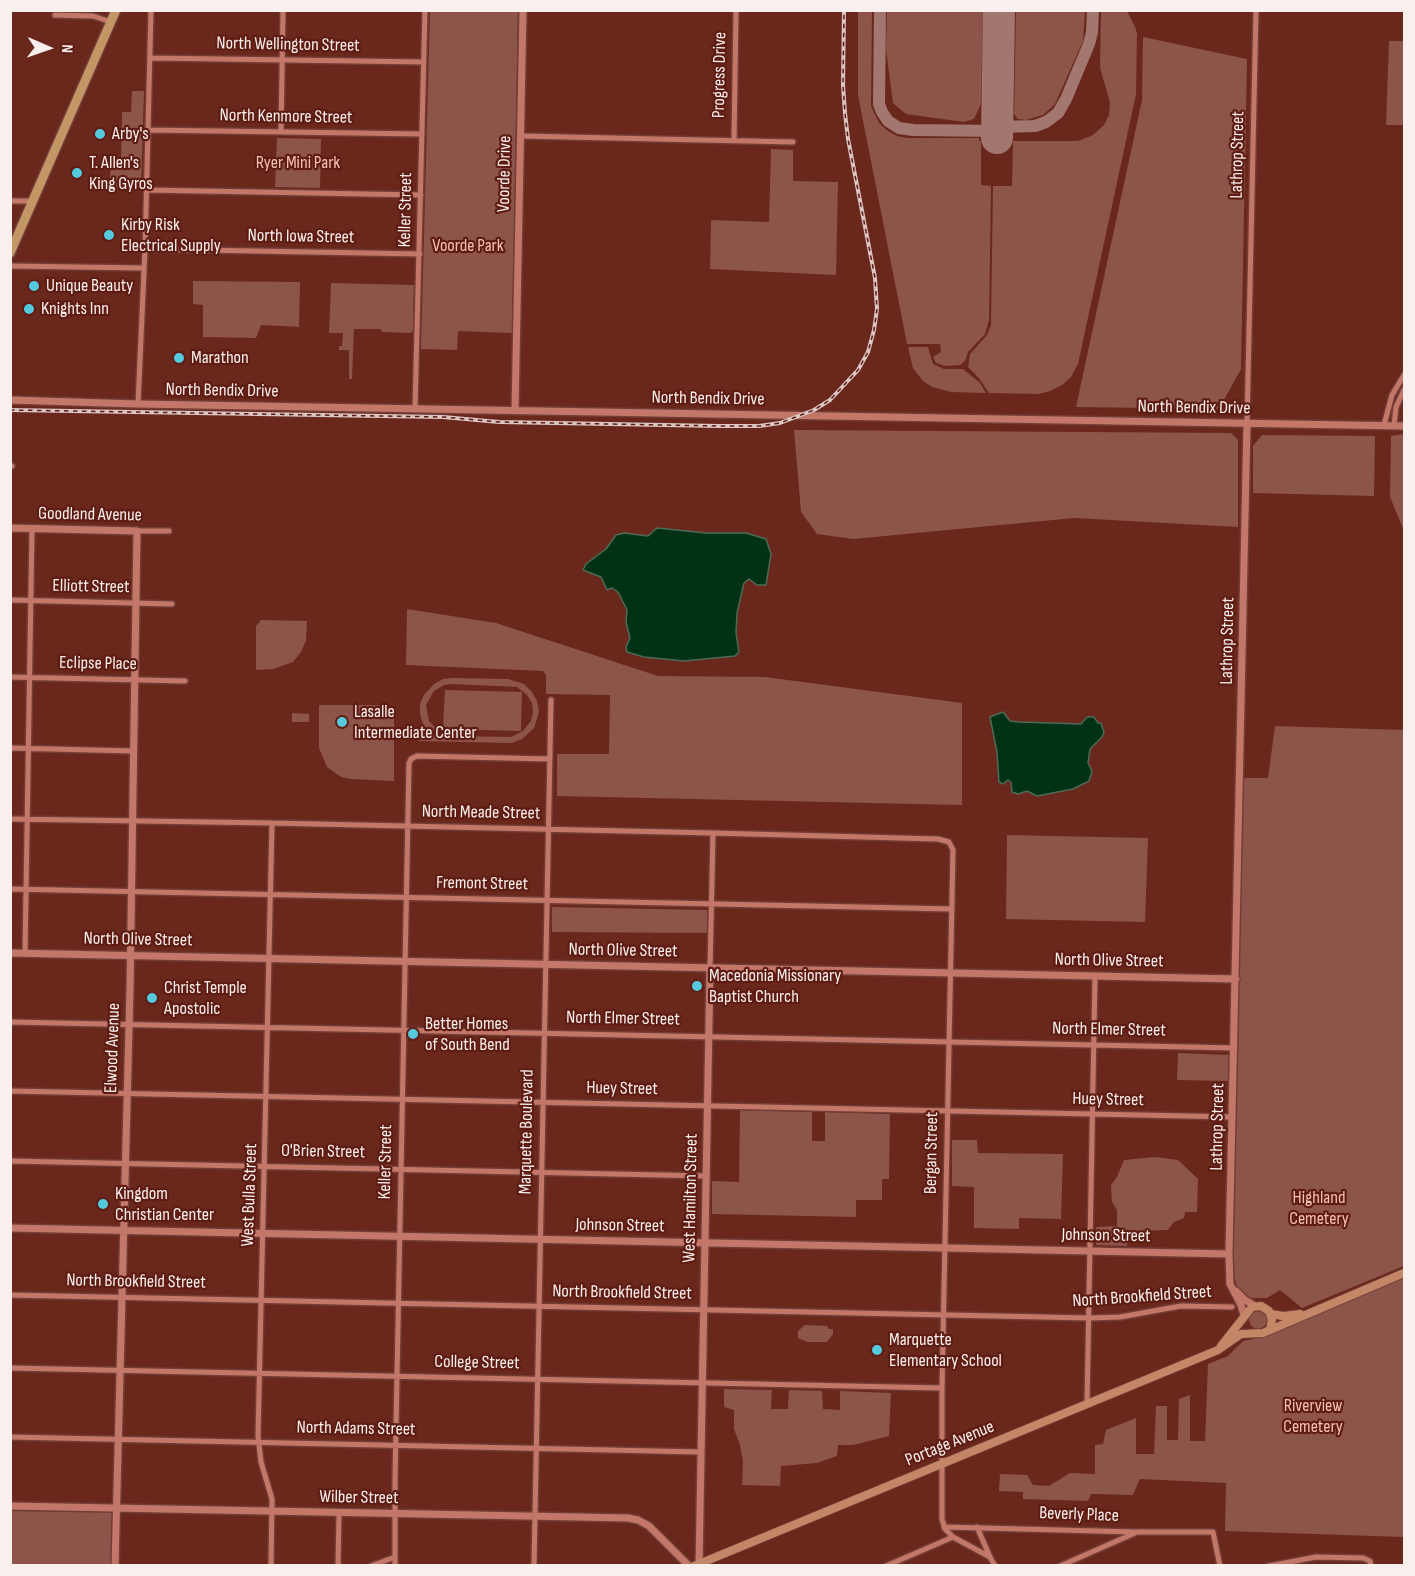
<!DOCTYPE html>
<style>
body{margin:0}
#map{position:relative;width:1415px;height:1576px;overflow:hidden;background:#6a281d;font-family:"Sofia Sans Condensed",sans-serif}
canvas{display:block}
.frame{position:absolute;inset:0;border:12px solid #f9f0ee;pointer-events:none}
.north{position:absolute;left:18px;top:18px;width:60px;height:60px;-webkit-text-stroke:4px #5e1c12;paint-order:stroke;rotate:92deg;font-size:16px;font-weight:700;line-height:24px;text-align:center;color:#f9f0ee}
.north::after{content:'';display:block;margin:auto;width:21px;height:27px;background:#f9f0ee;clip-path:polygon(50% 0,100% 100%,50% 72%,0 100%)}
</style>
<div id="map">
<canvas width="1415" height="1576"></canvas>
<div class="frame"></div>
<div class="north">N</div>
</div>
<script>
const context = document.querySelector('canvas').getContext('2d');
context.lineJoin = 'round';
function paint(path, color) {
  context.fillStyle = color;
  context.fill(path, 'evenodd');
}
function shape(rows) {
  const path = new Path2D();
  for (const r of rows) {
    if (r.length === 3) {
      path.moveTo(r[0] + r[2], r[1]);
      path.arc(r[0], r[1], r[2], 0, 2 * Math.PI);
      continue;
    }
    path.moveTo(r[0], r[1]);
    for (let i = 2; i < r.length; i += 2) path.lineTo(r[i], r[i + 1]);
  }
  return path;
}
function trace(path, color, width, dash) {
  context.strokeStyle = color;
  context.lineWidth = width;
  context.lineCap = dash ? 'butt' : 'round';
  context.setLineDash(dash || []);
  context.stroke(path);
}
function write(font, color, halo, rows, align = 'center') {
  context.font = font + ' "Sofia Sans Condensed",sans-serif';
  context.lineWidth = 4.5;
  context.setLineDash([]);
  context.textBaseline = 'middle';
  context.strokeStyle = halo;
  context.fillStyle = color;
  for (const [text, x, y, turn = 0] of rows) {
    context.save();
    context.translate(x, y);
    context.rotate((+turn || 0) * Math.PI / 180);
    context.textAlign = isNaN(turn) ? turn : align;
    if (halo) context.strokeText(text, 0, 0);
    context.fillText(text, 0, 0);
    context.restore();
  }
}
paint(shape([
 [430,11,518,11,512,333,458,331,457,350,421,349],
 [858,11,872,11,871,106,879,123,888,131,897,136,908,138,979,138,979,141,981,141,981,185,991,186,989,320,985,334,968,352,965,361,960,365,945,366,936,363,933,357,941,352,940,344,907,344,858,95],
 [887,11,983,11,981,104,974,119,964,122,906,114,893,103,886,49],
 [1016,11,1085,11,1083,41,1055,104,1043,115,1026,120,1018,119,1014,114],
 [1101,11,1127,11,1135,27,1137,33,1136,94,1078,364,1071,377,1062,385,1050,391,1038,394,989,393,979,378,968,367,970,354,987,335,991,325,993,186,1012,186,1013,141,1078,141,1093,135,1104,125,1109,115,1110,102,1100,68],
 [1143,37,1247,59,1241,369,1219,409,1076,407,1142,100],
 [1389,41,1404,41,1404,125,1386,125],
 [132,91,144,91,141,189,109,188,111,163,121,163,122,112,131,112],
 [277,138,321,139,320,188,275,187],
 [771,149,793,150,793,181,838,182,836,275,710,269,711,220,769,222],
 [193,281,300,282,299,327,261,325,256,338,203,337,203,305,193,304],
 [331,283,414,285,413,330,411,333,382,332,381,329,354,329,352,379,349,379,349,350,339,350,339,346,342,346,343,333,329,333],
 [908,347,928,347,933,364,944,369,963,369,980,383,986,393,951,392,932,387,923,381,913,368],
 [794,430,1231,433,1238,440,1238,527,1074,518,853,539,817,534,801,512],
 [1404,434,1404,531,1390,497,1391,436],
 [1262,435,1375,436,1374,496,1253,493,1253,446],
 [407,609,496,623,658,676,765,677,962,703,962,805,557,796,557,754,609,754,610,695,546,694,546,675,543,671,406,665],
 [261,620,307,621,306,640,301,652,293,662,273,669,256,670,256,626],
 [453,678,508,679,524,684,532,692,537,701,539,712,534,728,522,739,512,743,418,741,418,735,432,735,423,724,420,714,420,704,424,695,434,684,443,679],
 [452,684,517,687,527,695,532,703,533,712,531,721,523,731,511,737,451,736,440,733,429,721,426,705,434,691,444,685],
 [445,690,522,692,521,731,443,729],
 [319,705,386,705,394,713,394,781,351,779,341,777,327,767,319,748],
 [292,713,309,714,309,722,292,722],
 [1275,726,1404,730,1404,1266,1302,1308,1280,1290,1267,1298,1245,1298,1238,1290,1233,1273,1243,778,1268,778],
 [1007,835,1148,838,1145,922,1006,919],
 [552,907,707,910,707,933,552,932],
 [1178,1053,1229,1055,1229,1081,1177,1080],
 [740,1110,812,1112,812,1141,825,1141,825,1112,890,1114,889,1179,882,1179,882,1200,856,1200,856,1217,712,1214,712,1181,739,1182],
 [952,1140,977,1140,978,1153,1063,1154,1061,1219,1019,1218,1019,1229,974,1228,974,1187,952,1186],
 [1155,1157,1178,1160,1198,1179,1197,1212,1185,1212,1184,1218,1174,1222,1168,1230,1128,1231,1127,1246,1096,1245,1096,1227,1117,1226,1117,1210,1112,1202,1111,1185,1117,1177,1124,1160],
 [1404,1278,1404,1537,1225,1531,1226,1483,1140,1479,1133,1495,1091,1494,1088,1501,1023,1499,1023,1492,999,1491,1000,1474,1027,1475,1033,1485,1049,1486,1070,1473,1095,1474,1095,1445,1103,1444,1106,1430,1136,1418,1136,1454,1154,1454,1156,1406,1167,1406,1167,1440,1178,1440,1179,1399,1190,1395,1190,1441,1205,1441,1208,1364,1228,1356,1243,1341,1263,1337],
 [1258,1320,9],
 [805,1325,827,1326,829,1329,833,1329,833,1334,827,1342,807,1342,798,1338,798,1331],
 [724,1389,772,1390,771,1409,788,1409,789,1390,822,1391,823,1409,840,1410,840,1391,891,1393,889,1436,853,1445,838,1445,837,1456,817,1463,781,1466,780,1486,742,1485,743,1461,740,1445,734,1429,734,1410,724,1407],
 [11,1511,113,1512,112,1565,11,1566]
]), '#8d5449');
const water = shape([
 [657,528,706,533,746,533,766,539,771,554,766,585,757,585,749,579,744,583,737,613,736,633,739,652,735,656,684,661,644,657,627,652,626,647,630,638,626,622,627,610,618,592,612,588,607,590,601,577,583,570,586,564,606,549,616,535,624,533,648,536,657,528],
 [1003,712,1010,721,1019,722,1081,724,1087,717,1094,717,1098,723,1101,723,1104,733,1102,737,1090,749,1088,763,1092,771,1089,781,1073,789,1037,796,1027,791,1018,794,1012,792,1011,782,1008,780,1003,784,999,782,997,752,990,717,1003,712]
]);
paint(water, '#023215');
trace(water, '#4c6b56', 1.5);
trace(shape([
 [880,10,879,104,882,112,888,121,899,128,913,130,998,131],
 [998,127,1035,126,1046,122,1058,113,1066,99,1089,44,1092,32,1093,10]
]), '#a27770', 12);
trace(shape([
 [997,138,999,10]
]), '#a27770', 32);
const minor = shape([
 [55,15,93,16,111,22],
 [151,58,424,62],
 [149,130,422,134],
 [281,132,283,10],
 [521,136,793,142],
 [734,141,736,10],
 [147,190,421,195],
 [10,201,33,201],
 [145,249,420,254],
 [10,266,144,268],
 [138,404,145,249,151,10],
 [415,409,425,10],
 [1247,424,1256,10],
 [1384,425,1392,395,1404,375],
 [1394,426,1396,407,1404,390],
 [10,466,12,466],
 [137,531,169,531],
 [10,600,172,604],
 [10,677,185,681],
 [10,748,133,751],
 [10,819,272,823,713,833,938,839,949,842,953,850,942,1388,942,1519,945,1529,953,1537,990,1557,995,1566],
 [10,889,952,909],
 [25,953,32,528],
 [710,968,713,833],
 [10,1022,1235,1048],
 [10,1091,1233,1117],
 [10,1161,707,1176],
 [10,1295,1089,1318,1120,1317,1181,1306,1232,1307],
 [10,1368,942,1388],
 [1087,1404,1095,976],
 [10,1437,701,1452],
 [944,1527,1136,1532,1213,1532,1220,1566],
 [977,1527,990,1557],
 [271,1566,272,1499,261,1462,258,1436,272,823],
 [338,1566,339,1512],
 [371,1566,395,1557],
 [395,1566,395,1479,409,763,411,759,417,756,550,759],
 [534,1566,551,700],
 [886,1566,953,1537],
 [1060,1566,1135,1533],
 [1269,1566,1316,1557,1363,1558,1370,1561,1371,1566]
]);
const tertiary = shape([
 [10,400,138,404,1404,426],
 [515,411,523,10],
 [10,528,137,531,130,989,115,1566],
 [10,953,1236,979],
 [10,1228,1229,1254],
 [1236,1291,1245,1300,1255,1306],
 [1244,1315,1241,1305,1230,1284,1229,1254,1247,424],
 [10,1506,628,1518,638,1520,649,1526,689,1566],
 [699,1566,710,968]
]);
const secondary = shape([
 [1271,1314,1283,1316,1300,1314],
 [1221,1346,1252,1307,1261,1306,1269,1311,1272,1320,1270,1329],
 [694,1566,1218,1350,1241,1334,1263,1333,1404,1273]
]);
const primary = shape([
 [10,253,116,10]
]);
trace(minor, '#723d37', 8);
trace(tertiary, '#723d37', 10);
trace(secondary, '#723d37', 10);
trace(primary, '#723d37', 12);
trace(minor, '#c37769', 5);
trace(tertiary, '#c37769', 7);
trace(secondary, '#c38667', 8);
trace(primary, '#c29665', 9);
const rail = shape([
 [10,410,443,417,499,422,719,426,759,426,780,423,814,410,830,400,858,370,868,352,874,330,877,309,875,278,848,139,845,113,843,85,844,10]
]);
trace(rail, '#dbc6c3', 4);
trace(rail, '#5e1c12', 1.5, [4.5]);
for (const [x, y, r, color] of [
 [100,134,6,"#55cadf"],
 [77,173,6,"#55cadf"],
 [109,235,6,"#55cadf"],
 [34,286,6,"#55cadf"],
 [29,309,6,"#55cadf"],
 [179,358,6,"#55cadf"],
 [342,722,6,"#55cadf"],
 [697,986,6,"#55cadf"],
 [152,998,6,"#55cadf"],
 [413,1034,6,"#55cadf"],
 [103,1204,6,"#55cadf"],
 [877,1350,6,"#55cadf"]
]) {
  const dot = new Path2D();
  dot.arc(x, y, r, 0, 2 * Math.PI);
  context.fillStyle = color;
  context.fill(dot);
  trace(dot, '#5e1c12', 2);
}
write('18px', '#f9f0ee', '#5e1c12', [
 ["North Wellington Street",288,45,1],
 ["Progress Drive",720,75,-89],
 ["North Kenmore Street",286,117,1],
 ["Lathrop Street",1238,155,-89],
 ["Voorde Drive",505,174,-89],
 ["Keller Street",406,210,-89],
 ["North Iowa Street",301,237,1],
 ["North Bendix Drive",222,391,1],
 ["North Bendix Drive",708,399,1],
 ["North Bendix Drive",1194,408,1],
 ["Goodland Avenue",90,515,1],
 ["Elliott Street",91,587,1],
 ["Lathrop Street",1228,641,-89],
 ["Eclipse Place",98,664,1],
 ["North Meade Street",481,813,1],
 ["Fremont Street",482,884,1],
 ["North Olive Street",138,940,1],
 ["North Olive Street",623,951,1],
 ["North Olive Street",1109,961,1],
 ["North Elmer Street",623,1019,1],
 ["North Elmer Street",1109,1030,1],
 ["Elwood Avenue",113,1048,-88],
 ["Huey Street",622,1089,1],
 ["Huey Street",1108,1100,1],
 ["Lathrop Street",1218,1127,-89],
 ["Marquette Boulevard",527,1132,-89],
 ["O'Brien Street",323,1152,1],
 ["Bergan Street",932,1153,-89],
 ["Keller Street",386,1162,-89],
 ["West Bulla Street",250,1195,-88],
 ["West Hamilton Street",691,1198,-89],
 ["Johnson Street",620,1226,1],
 ["Johnson Street",1106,1236,1],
 ["North Brookfield Street",136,1282,1],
 ["North Brookfield Street",622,1293,1],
 ["North Brookfield Street",1142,1297,-4],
 ["College Street",477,1363,1],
 ["North Adams Street",356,1429,1],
 ["Portage Avenue",950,1444,-22],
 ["Wilber Street",359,1498,1],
 ["Beverly Place",1079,1515,2]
]);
write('18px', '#f9f0ee', '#5e1c12', [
 ["Arby's",112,134],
 ["T. Allen's",89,163],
 ["King Gyros",89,184],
 ["Kirby Risk",121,225],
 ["Electrical Supply",121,246],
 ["Unique Beauty",46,286],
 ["Knights Inn",41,309],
 ["Marathon",191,358],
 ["Lasalle",354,712],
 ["Intermediate Center",354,733],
 ["Macedonia Missionary",709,976],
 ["Baptist Church",709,997],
 ["Christ Temple",164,988],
 ["Apostolic",164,1009],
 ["Better Homes",425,1024],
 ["of South Bend",425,1045],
 ["Kingdom",115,1194],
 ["Christian Center",115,1215],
 ["Marquette",889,1340],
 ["Elementary School",889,1361]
], 'left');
write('18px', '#f5c2b8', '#5e1c12', [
 ["Ryer Mini Park",298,163],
 ["Voorde Park",468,246],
 ["Highland",1319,1198],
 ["Cemetery",1319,1219],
 ["Riverview",1313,1406],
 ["Cemetery",1313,1427]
]);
</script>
